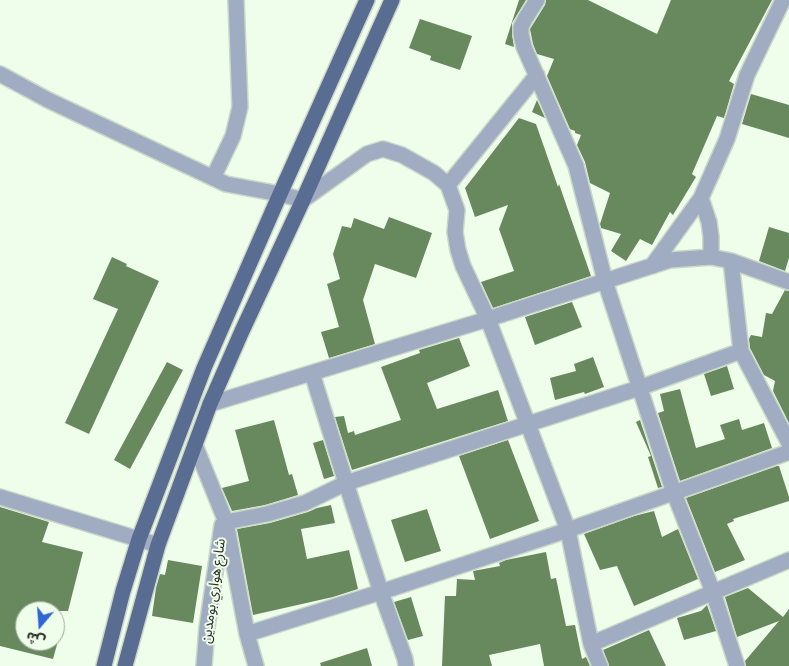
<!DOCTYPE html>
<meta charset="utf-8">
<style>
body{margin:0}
#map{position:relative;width:789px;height:666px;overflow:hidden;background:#effdeb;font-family:Commissioner,"Noto Sans Arabic",sans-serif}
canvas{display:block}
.north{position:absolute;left:15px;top:601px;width:50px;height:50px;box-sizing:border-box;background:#effdeb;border:1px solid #a0aa9d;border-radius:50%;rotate:198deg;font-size:14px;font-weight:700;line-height:20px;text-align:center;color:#292e27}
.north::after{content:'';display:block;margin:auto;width:18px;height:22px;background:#3065d3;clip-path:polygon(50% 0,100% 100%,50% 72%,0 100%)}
</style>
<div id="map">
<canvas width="789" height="666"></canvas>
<div class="north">ش</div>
</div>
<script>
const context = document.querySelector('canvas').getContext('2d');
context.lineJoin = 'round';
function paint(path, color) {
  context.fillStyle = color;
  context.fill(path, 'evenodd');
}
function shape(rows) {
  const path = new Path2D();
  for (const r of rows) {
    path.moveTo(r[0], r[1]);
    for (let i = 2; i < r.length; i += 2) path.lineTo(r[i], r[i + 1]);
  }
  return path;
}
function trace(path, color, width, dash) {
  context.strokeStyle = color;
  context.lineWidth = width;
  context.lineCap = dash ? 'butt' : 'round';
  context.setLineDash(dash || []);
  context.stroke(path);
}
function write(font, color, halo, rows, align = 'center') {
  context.font = font + ' Commissioner,"Noto Sans Arabic",sans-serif';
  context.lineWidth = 4;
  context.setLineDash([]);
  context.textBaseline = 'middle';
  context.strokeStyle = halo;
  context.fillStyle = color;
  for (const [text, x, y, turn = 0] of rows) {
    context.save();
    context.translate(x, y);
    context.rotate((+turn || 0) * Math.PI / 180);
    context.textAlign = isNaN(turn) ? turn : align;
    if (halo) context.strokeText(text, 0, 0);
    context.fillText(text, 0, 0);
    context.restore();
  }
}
paint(shape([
 [519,0,526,0,512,23,512,34,514,47,505,44],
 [546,0,588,0,657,34,671,0,772,0,729,81,734,84,724,118,717,116,692,174,696,177,673,215,670,212,652,245,640,239,626,261,611,251,621,234,601,228,600,224,610,193,590,183,585,162,577,145,581,135,575,133,575,131,570,129,547,76,554,59,537,54,533,44,530,29,545,5],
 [420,19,472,36,460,70,430,60,431,56,409,48],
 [751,94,789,105,789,138,742,124],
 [537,100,545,118,532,112],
 [519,118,536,124,558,187,559,184,591,276,493,308,481,282,514,271,499,229,508,205,475,217,465,188],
 [389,217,432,233,416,278,375,264,363,300,375,344,329,358,321,332,339,327,327,284,340,279,333,254,342,226,351,228,354,218,384,229],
 [769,227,789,233,789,258,785,271,759,261],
 [112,257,127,264,126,266,159,281,89,434,65,423,118,309,93,299],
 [785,290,789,291,789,423,773,391,775,381,764,375,750,348,749,339,751,335,762,337,766,313,772,314],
 [572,302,582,327,535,345,525,317],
 [459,338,470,366,427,383,437,409,498,390,508,421,352,470,335,417,344,416,348,433,354,431,355,435,401,420,381,367,420,353,419,350],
 [593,357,604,387,585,394,584,392,555,400,550,378,576,371,574,364],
 [167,362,183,370,130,469,114,460],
 [727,366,734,389,711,396,704,374],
 [680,389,696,448,725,439,720,425,739,419,742,430,764,423,772,448,680,481,658,413,664,411,660,394],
 [274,420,289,475,292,474,298,495,265,505,232,511,222,488,249,481,235,430],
 [640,420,662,487,658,488,648,457,651,456,636,422],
 [323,440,334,476,324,479,313,443],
 [508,440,539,521,490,539,459,456],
 [777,466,779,466,789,497,789,501,733,519,734,521,727,524,745,560,715,572,686,498],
 [331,505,335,523,301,529,307,559,349,550,358,589,333,597,253,615,237,529,270,523,308,512,317,508],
 [0,507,49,522,42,542,83,552,68,611,25,611,25,641,58,641,53,659,0,646],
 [427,509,441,551,405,562,391,520],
 [654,511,662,537,678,529,698,579,634,606,617,566,600,570,584,534,634,516],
 [546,552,551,579,556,578,566,626,575,625,582,659,586,657,590,666,544,666,540,644,489,655,492,666,442,666,445,596,456,596,457,579,475,580,473,571,500,566,499,563,506,560],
 [168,560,202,566,193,623,152,616,156,588,160,574,165,575],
 [748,588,783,617,789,609,789,666,746,666,745,661,779,621,737,637,725,597],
 [411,597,423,636,408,640,394,602],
 [707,605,716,631,684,640,677,618,701,611],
 [649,630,666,666,609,666,603,650],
 [367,648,372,666,321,666,320,663]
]), '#68895e');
const minor = shape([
 [537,0,525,19,521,27,521,34,524,47,576,166,605,281,674,493,713,592,737,666],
 [0,74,48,100,226,184,280,194,303,200,367,154,383,149,402,155,434,173,448,185,457,210,455,232,458,250,463,266,488,319,568,530,591,644,600,666],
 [213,178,233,136,240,107,236,0],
 [448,185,537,75],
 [701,198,709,222,711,237,711,257],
 [731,261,741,351,789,443],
 [652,266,701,198,727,139,747,75,783,0],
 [312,373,346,483,381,592,405,659,406,666],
 [210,404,488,319,670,260,711,257,731,261,789,282],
 [195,445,226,522,247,634,256,666],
 [0,497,158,545],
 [226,522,267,514,305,503,346,483,639,388,741,351],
 [247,634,381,592,568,530,789,452],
 [591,644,789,560],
 [204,666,207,627,222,525]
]);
const major = shape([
 [104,666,123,591,139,539,204,368,280,194,367,0],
 [125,666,158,545,210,404,242,331,303,200,392,0]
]);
trace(minor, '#cbd8c8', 18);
trace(major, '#cbd8c8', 18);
trace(minor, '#a0acc1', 15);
trace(major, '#596c91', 15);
write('14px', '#292e27', '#effdeb', [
 ["شارع هواري بومدين",213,591,-82]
]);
</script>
